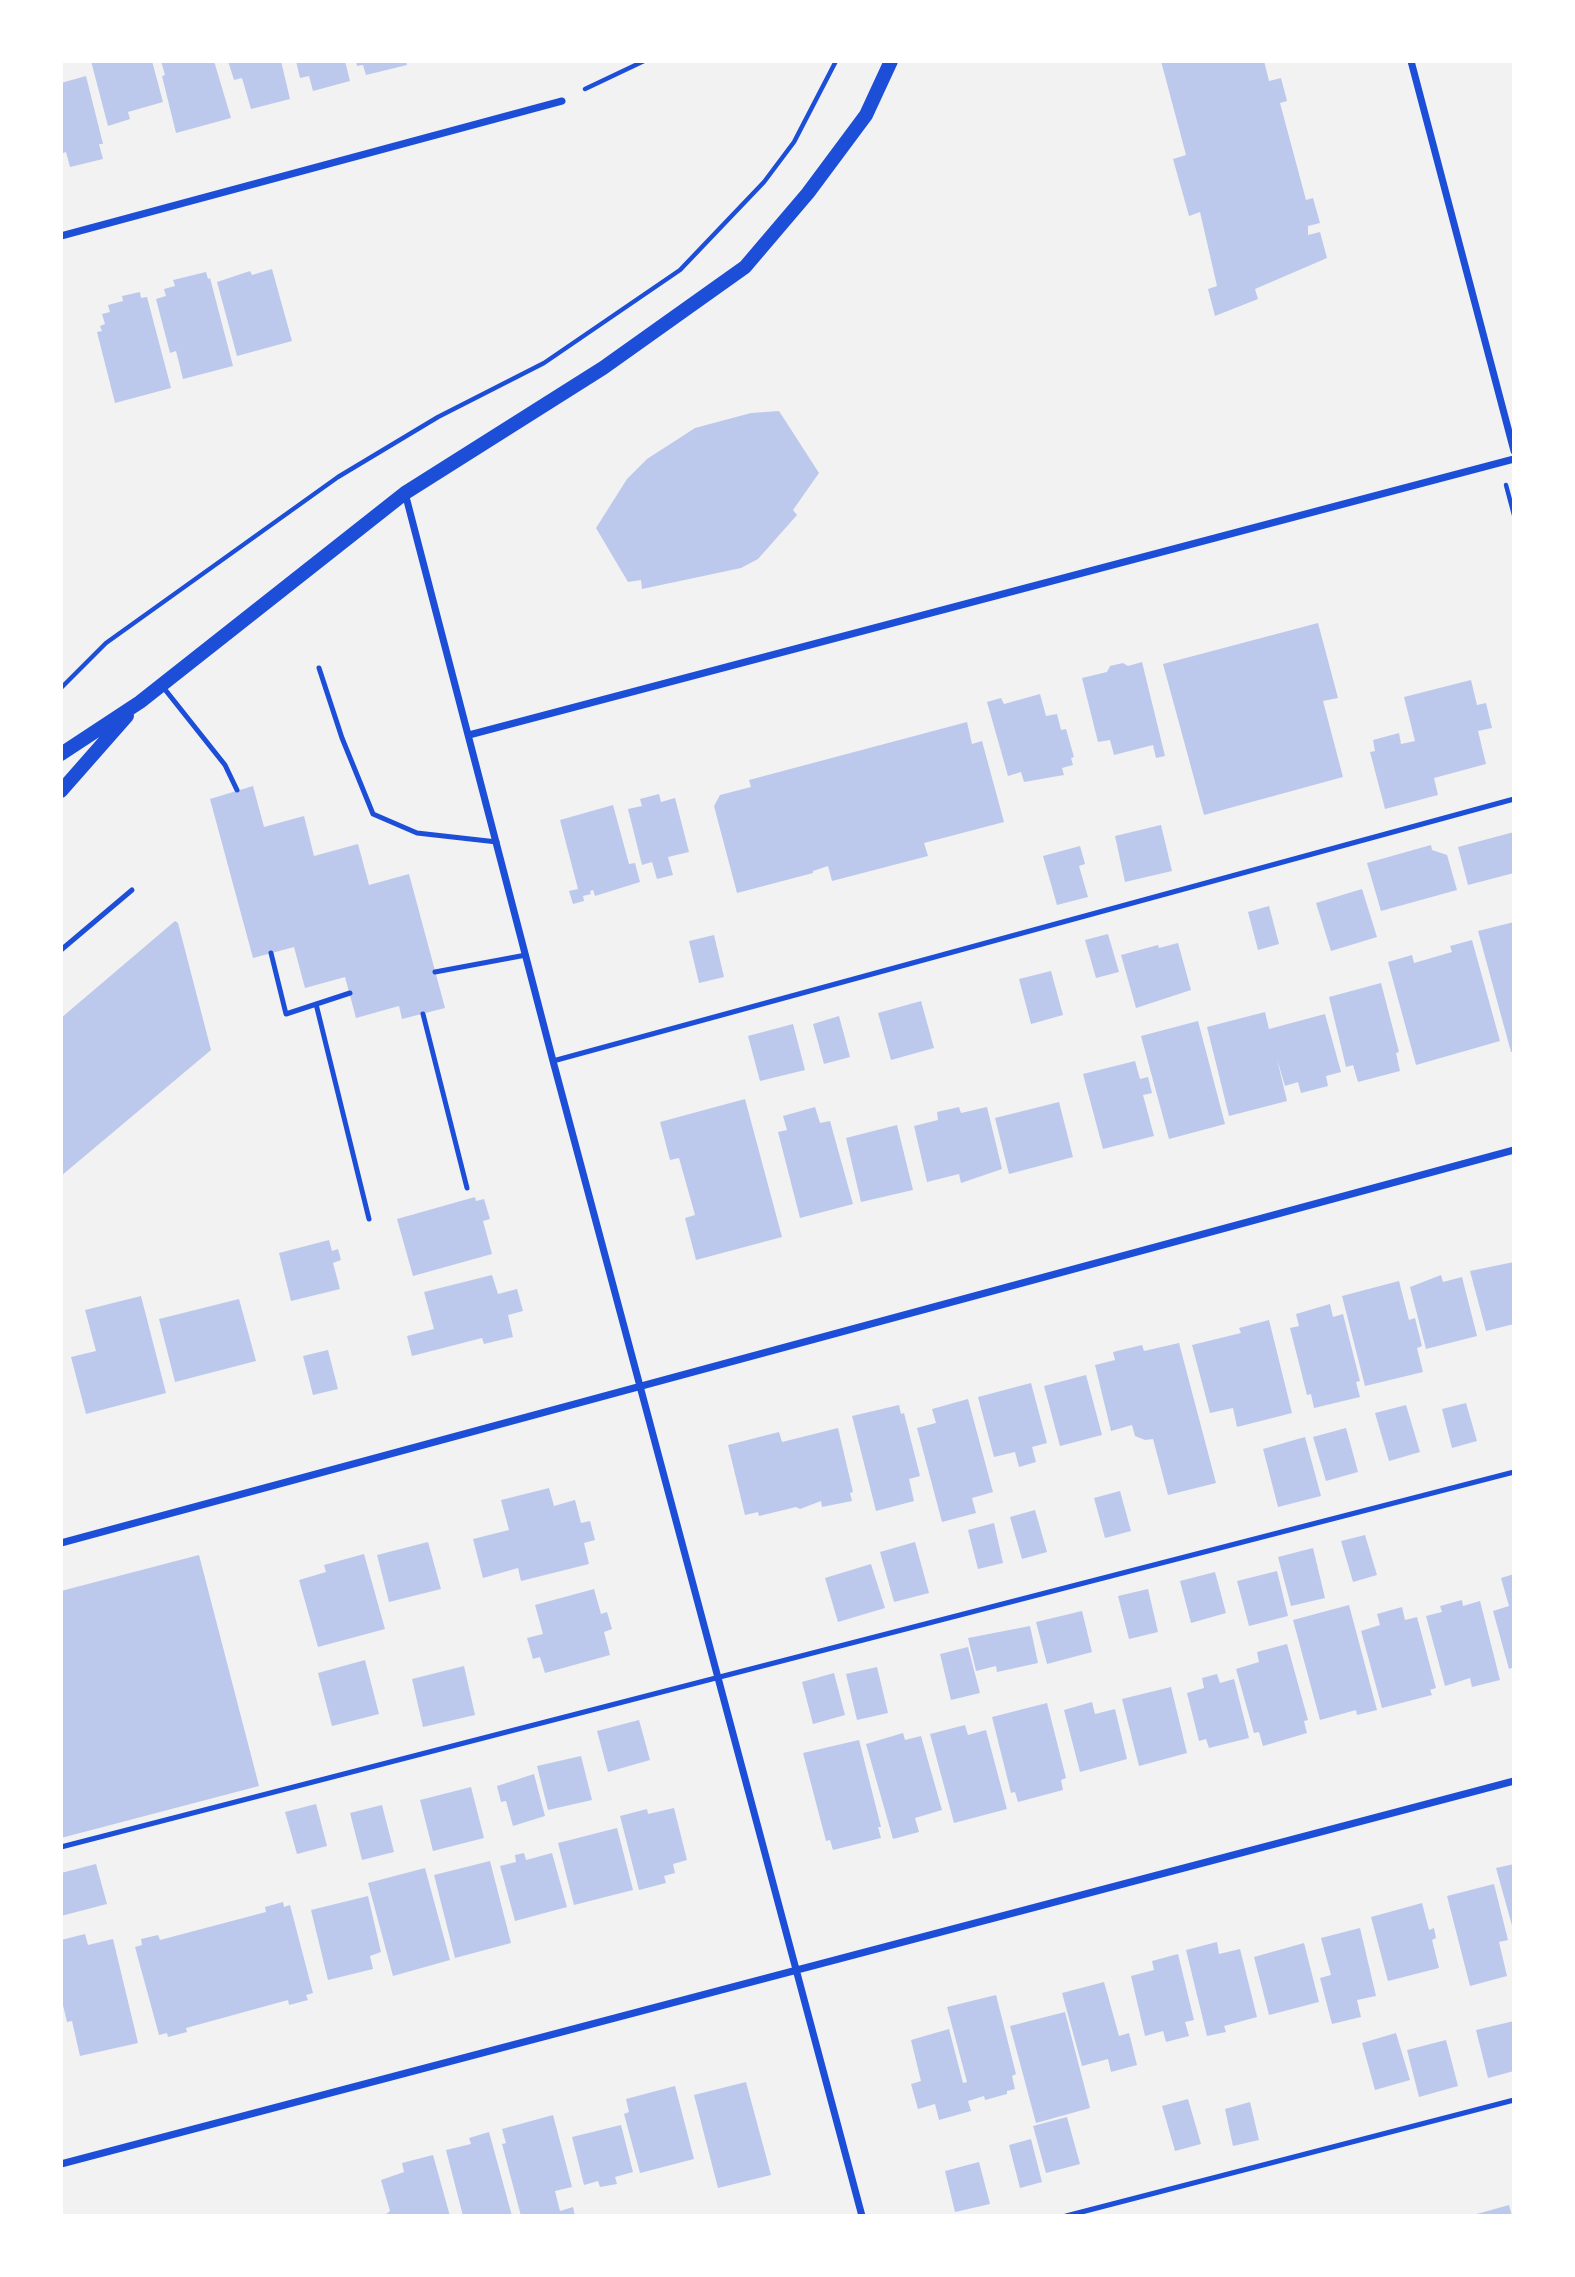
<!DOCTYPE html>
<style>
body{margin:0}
#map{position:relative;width:1575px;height:2277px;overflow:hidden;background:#f2f2f2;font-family:Jost,sans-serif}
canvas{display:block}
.frame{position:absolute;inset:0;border:63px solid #fff;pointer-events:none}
</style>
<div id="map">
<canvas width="1575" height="2277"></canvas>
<div class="frame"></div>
</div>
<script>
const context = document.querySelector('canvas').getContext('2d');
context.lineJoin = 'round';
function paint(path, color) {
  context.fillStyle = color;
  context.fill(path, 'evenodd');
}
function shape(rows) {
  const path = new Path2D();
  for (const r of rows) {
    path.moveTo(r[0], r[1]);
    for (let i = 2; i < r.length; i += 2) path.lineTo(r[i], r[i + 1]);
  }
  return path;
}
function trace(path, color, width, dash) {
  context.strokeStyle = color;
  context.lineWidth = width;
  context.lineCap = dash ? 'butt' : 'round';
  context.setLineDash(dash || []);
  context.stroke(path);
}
paint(shape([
 [91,61,152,61,163,102,128,112,130,119,108,126],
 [161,61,214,61,231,118,176,133,162,76,165,75],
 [228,61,281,61,290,99,251,109,242,78,234,80],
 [296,61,345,61,350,81,313,91,309,76,300,78],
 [356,61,406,61,407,65,366,75,363,65,357,66],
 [1161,61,1264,61,1269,81,1281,78,1287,101,1280,103,1306,200,1313,198,1320,223,1308,226,1308,235,1320,232,1327,258,1255,289,1258,299,1215,316,1208,289,1217,286,1200,212,1189,216,1173,159,1186,155],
 [86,76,103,144,99,144,103,159,70,167,66,152,61,154,61,83],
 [272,269,292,341,237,356,217,282,250,271,252,275],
 [206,272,208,279,210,278,233,366,183,379,176,351,170,353,156,299,166,296,164,289,175,286,173,280],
 [140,292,141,298,147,297,171,388,115,403,97,332,102,331,100,326,105,324,102,314,110,312,108,305,123,301,122,296],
 [779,411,819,473,793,510,797,515,758,559,741,568,642,589,641,580,628,582,596,528,627,479,647,459,695,428,751,413],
 [1318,623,1338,698,1323,701,1343,777,1204,815,1163,664],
 [1142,662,1165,756,1156,758,1153,745,1114,755,1110,740,1098,742,1082,678,1107,672,1110,666,1123,663,1128,666],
 [1471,680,1477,705,1486,703,1492,728,1478,731,1486,764,1434,778,1438,795,1385,809,1370,752,1375,751,1373,740,1399,733,1401,744,1415,741,1404,697],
 [1040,694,1046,716,1057,714,1061,730,1066,729,1074,757,1071,758,1073,765,1062,768,1064,775,1024,782,1021,772,1008,776,987,702,1001,698,1004,704],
 [967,722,972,744,982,741,1004,822,924,843,928,856,832,881,828,866,813,871,813,873,737,893,714,806,720,795,751,787,749,780],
 [253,786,264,827,304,816,314,856,358,844,369,885,409,874,445,1008,402,1019,399,1006,356,1018,345,977,305,988,294,947,253,958,210,799],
 [659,794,661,802,675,798,689,852,668,857,673,875,657,879,652,862,642,865,628,809,642,806,640,799],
 [613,805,629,864,635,863,640,882,595,896,593,890,590,891,591,894,583,896,584,901,573,904,569,891,578,889,560,820],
 [1161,825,1172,871,1125,882,1115,836],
 [1514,832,1514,873,1468,885,1458,847],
 [1431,845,1432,850,1447,855,1457,890,1381,911,1367,863],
 [1080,846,1085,864,1079,866,1088,897,1057,905,1043,856],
 [1362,889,1377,937,1331,951,1316,903],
 [1269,906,1279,944,1258,950,1248,912],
 [175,921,178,923,211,1050,61,1176,61,1018],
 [1514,922,1514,1052,1511,1052,1478,931],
 [1108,934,1119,972,1096,978,1085,940],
 [714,935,724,977,699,983,689,941],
 [1472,940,1500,1041,1416,1065,1388,962,1412,955,1414,963,1452,952,1450,946],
 [1178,943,1191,990,1136,1008,1121,955,1158,945,1159,948],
 [1051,971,1063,1015,1031,1024,1019,979],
 [1381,983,1399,1052,1396,1053,1400,1071,1358,1082,1353,1065,1346,1067,1329,997],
 [921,1001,934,1048,891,1060,878,1013],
 [1265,1012,1269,1029,1325,1014,1341,1072,1326,1076,1328,1086,1301,1093,1298,1082,1285,1086,1277,1059,1287,1101,1229,1116,1207,1027],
 [839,1016,850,1057,824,1064,813,1024],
 [1198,1021,1225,1124,1169,1139,1141,1036],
 [793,1024,805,1070,760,1081,748,1036],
 [1135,1061,1140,1079,1148,1077,1152,1093,1143,1095,1154,1136,1103,1149,1083,1074],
 [745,1099,782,1237,696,1260,685,1218,695,1215,679,1158,670,1160,660,1122],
 [1059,1102,1073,1157,1009,1174,995,1118],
 [815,1107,820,1123,830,1121,853,1204,800,1218,778,1132,787,1130,783,1116],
 [959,1107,961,1113,987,1107,1002,1169,961,1183,959,1174,927,1182,914,1126,938,1120,937,1112],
 [897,1125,913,1190,861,1202,846,1138],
 [475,1197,476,1201,484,1199,490,1219,483,1221,492,1254,413,1276,397,1219],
 [329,1240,332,1251,338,1249,341,1260,333,1263,340,1289,291,1301,279,1253],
 [1514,1262,1514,1324,1486,1331,1470,1271],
 [492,1275,498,1294,517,1289,523,1311,508,1315,513,1337,484,1344,482,1338,412,1356,407,1336,434,1329,424,1292],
 [1441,1275,1443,1282,1462,1277,1477,1336,1426,1349,1410,1287],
 [1399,1281,1409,1320,1415,1318,1422,1346,1417,1348,1423,1372,1365,1386,1342,1296],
 [141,1296,166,1393,86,1414,71,1357,96,1351,85,1310],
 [239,1299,256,1361,175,1382,159,1319],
 [1330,1304,1333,1317,1343,1314,1360,1381,1356,1382,1360,1397,1314,1408,1311,1394,1307,1395,1290,1328,1299,1326,1296,1314],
 [1269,1320,1292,1413,1237,1427,1233,1408,1210,1413,1192,1345,1241,1333,1239,1328],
 [1179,1343,1216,1483,1168,1495,1153,1439,1145,1440,1135,1436,1132,1425,1111,1431,1095,1365,1115,1360,1113,1352,1142,1345,1144,1351],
 [328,1350,338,1389,313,1395,303,1356],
 [1086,1375,1102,1435,1060,1446,1044,1386],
 [1031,1383,1047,1443,1032,1447,1036,1462,1019,1467,1015,1452,994,1457,978,1397],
 [968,1399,993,1492,972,1498,976,1513,942,1522,917,1428,936,1423,932,1409],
 [1466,1403,1477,1441,1452,1448,1442,1409],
 [899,1405,901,1414,904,1413,920,1476,909,1479,914,1501,876,1511,852,1416],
 [1406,1405,1420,1452,1389,1461,1375,1413],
 [838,1428,853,1492,850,1493,852,1501,822,1507,821,1501,800,1509,796,1507,759,1516,758,1512,745,1515,728,1445,779,1432,782,1442],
 [1346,1428,1358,1472,1326,1481,1313,1437],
 [1305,1437,1321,1496,1278,1507,1263,1449],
 [549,1488,554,1506,575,1500,581,1523,590,1521,595,1540,584,1543,589,1564,521,1581,518,1568,483,1578,473,1539,509,1530,501,1500],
 [1120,1491,1131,1531,1105,1538,1094,1498],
 [1035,1510,1047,1552,1022,1559,1010,1517],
 [994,1523,1003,1563,978,1569,968,1530],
 [1365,1535,1377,1575,1353,1582,1341,1541],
 [428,1542,441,1589,389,1602,377,1555],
 [915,1542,929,1593,894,1602,880,1552],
 [1313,1548,1325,1598,1291,1606,1278,1557],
 [364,1554,385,1629,318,1647,299,1580,326,1572,324,1565],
 [199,1555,259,1786,61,1838,61,1591],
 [871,1564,885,1608,838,1622,825,1578],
 [1277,1571,1288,1616,1249,1626,1237,1581],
 [1215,1572,1226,1613,1191,1623,1180,1581],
 [1514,1574,1514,1667,1509,1669,1493,1611,1509,1606,1501,1578],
 [594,1589,601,1614,607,1612,612,1629,604,1632,610,1655,545,1673,540,1657,533,1659,527,1638,543,1634,535,1605],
 [1148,1589,1158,1632,1129,1639,1118,1596],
 [1462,1600,1463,1606,1480,1601,1500,1680,1472,1687,1470,1678,1445,1686,1426,1616,1442,1612,1440,1606],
 [1349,1605,1377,1710,1357,1715,1356,1710,1320,1720,1293,1620],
 [1402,1607,1405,1620,1417,1617,1436,1688,1430,1690,1432,1695,1382,1708,1361,1631,1380,1625,1377,1614],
 [1082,1611,1092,1652,1047,1664,1036,1622],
 [1030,1626,1038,1663,997,1672,996,1666,976,1671,968,1638],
 [1287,1644,1308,1720,1304,1721,1307,1733,1263,1746,1259,1732,1254,1733,1236,1669,1259,1662,1257,1652],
 [968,1647,980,1693,951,1700,940,1654],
 [365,1660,379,1714,332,1726,318,1673],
 [464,1666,475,1715,423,1727,412,1679],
 [877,1667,888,1713,857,1720,846,1674],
 [834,1673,845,1715,813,1724,802,1682],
 [1217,1674,1220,1683,1234,1679,1249,1738,1209,1748,1206,1739,1199,1741,1187,1693,1204,1688,1202,1678],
 [1171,1687,1187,1753,1139,1766,1122,1699],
 [1092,1702,1095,1714,1115,1709,1127,1759,1080,1772,1064,1710],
 [1047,1703,1066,1778,1061,1780,1063,1790,1018,1802,1015,1792,1011,1793,992,1717],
 [639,1720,650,1760,608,1772,597,1731],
 [965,1725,968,1735,986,1730,1007,1809,954,1823,930,1734],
 [903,1733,905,1740,921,1736,942,1810,915,1818,919,1832,893,1839,866,1744],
 [859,1740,881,1827,878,1827,881,1838,833,1850,830,1840,826,1841,803,1753],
 [581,1756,592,1800,548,1810,537,1766],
 [534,1774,545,1816,513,1826,506,1801,501,1802,497,1786],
 [471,1787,484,1838,433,1851,420,1800],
 [316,1804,327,1846,297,1854,285,1812],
 [382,1805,394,1852,362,1860,350,1813],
 [674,1808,687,1860,673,1864,675,1873,664,1876,666,1883,639,1890,620,1816,647,1809,648,1814],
 [617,1828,633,1890,574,1905,558,1843],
 [524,1853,526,1860,552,1853,567,1907,515,1921,500,1866,516,1862,515,1855],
 [490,1861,511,1943,455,1958,434,1875],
 [96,1864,107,1904,61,1916,61,1873],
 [1514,1864,1514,1929,1513,1929,1496,1868],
 [425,1868,450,1960,393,1976,368,1883],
 [1494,1884,1508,1940,1499,1942,1507,1976,1470,1986,1447,1896],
 [368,1896,381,1952,370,1956,373,1969,328,1980,311,1910],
 [283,1902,284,1907,290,1905,313,1993,306,1995,308,2000,289,2005,288,2000,186,2028,187,2032,168,2037,167,2033,159,2035,135,1947,142,1945,141,1939,158,1935,160,1940,266,1912,265,1907],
 [1422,1903,1429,1930,1434,1928,1436,1938,1432,1940,1439,1968,1388,1981,1371,1917],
 [1360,1928,1376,1996,1357,2000,1361,2017,1332,2024,1320,1978,1331,1975,1321,1938],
 [85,1934,88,1945,113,1939,138,2043,80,2056,72,2021,67,2022,61,1997,61,1940],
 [1217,1942,1219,1954,1240,1949,1257,2017,1224,2026,1226,2032,1207,2036,1186,1950],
 [1304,1943,1319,2002,1269,2015,1254,1957],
 [1178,1954,1194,2020,1185,2022,1189,2036,1166,2042,1163,2031,1145,2036,1131,1976,1154,1970,1152,1961],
 [1104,1982,1119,2036,1129,2033,1137,2065,1111,2072,1108,2059,1082,2066,1062,1993],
 [996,1995,1016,2074,1012,2076,1015,2089,1007,2091,1007,2094,985,2100,984,2096,968,2101,971,2111,939,2120,935,2104,918,2109,911,2084,921,2081,911,2040,949,2029,963,2083,967,2082,947,2007],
 [1065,2012,1090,2108,1036,2123,1010,2026],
 [1514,2021,1514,2071,1488,2078,1476,2030],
 [1396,2033,1410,2080,1375,2090,1362,2043],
 [1446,2040,1458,2086,1419,2097,1407,2050],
 [746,2082,771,2175,718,2188,694,2095],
 [675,2086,694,2159,640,2173,624,2114,629,2112,626,2099],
 [1188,2099,1201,2144,1175,2151,1162,2106],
 [1250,2102,1259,2140,1233,2146,1225,2109],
 [553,2115,572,2187,555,2191,560,2211,573,2207,575,2216,521,2216,502,2144,506,2143,502,2129],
 [1067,2117,1080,2164,1046,2173,1033,2126],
 [621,2125,633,2172,615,2177,617,2184,600,2187,598,2181,584,2185,572,2137],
 [489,2132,512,2216,463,2216,446,2150,471,2144,469,2138],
 [1031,2139,1042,2182,1020,2188,1009,2145],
 [433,2155,450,2216,384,2216,390,2211,381,2180,404,2172,402,2163],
 [979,2162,990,2204,955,2212,945,2171],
 [1509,2205,1512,2216,1473,2216,1473,2215]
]), '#bdc9ec');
trace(shape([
 [585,89,644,61],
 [1506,485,1514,515],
 [61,688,106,643,338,477,438,417,544,363,680,270,764,182,794,142,836,61]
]), '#1d4ed8', 4.5);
trace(shape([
 [319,668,342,738,373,814,417,833,497,842],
 [163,687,225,765,237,790],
 [61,950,132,890],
 [271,953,286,1014,350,993],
 [435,972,526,955],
 [316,1004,369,1219],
 [423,1014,467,1188],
 [553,1061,1514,799],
 [61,1847,1514,1472],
 [1066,2216,1514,2100]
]), '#1d4ed8', 5);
trace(shape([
 [1411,61,1514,451],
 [61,236,562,101],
 [405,493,553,1061,862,2216],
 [469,735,1514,459],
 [61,1543,1514,1150],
 [61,2164,1514,1781]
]), '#1d4ed8', 7);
trace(shape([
 [61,754,140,702,405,493,603,368,745,267,808,193,866,115,891,61],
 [61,791,127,716]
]), '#1d4ed8', 14);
</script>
